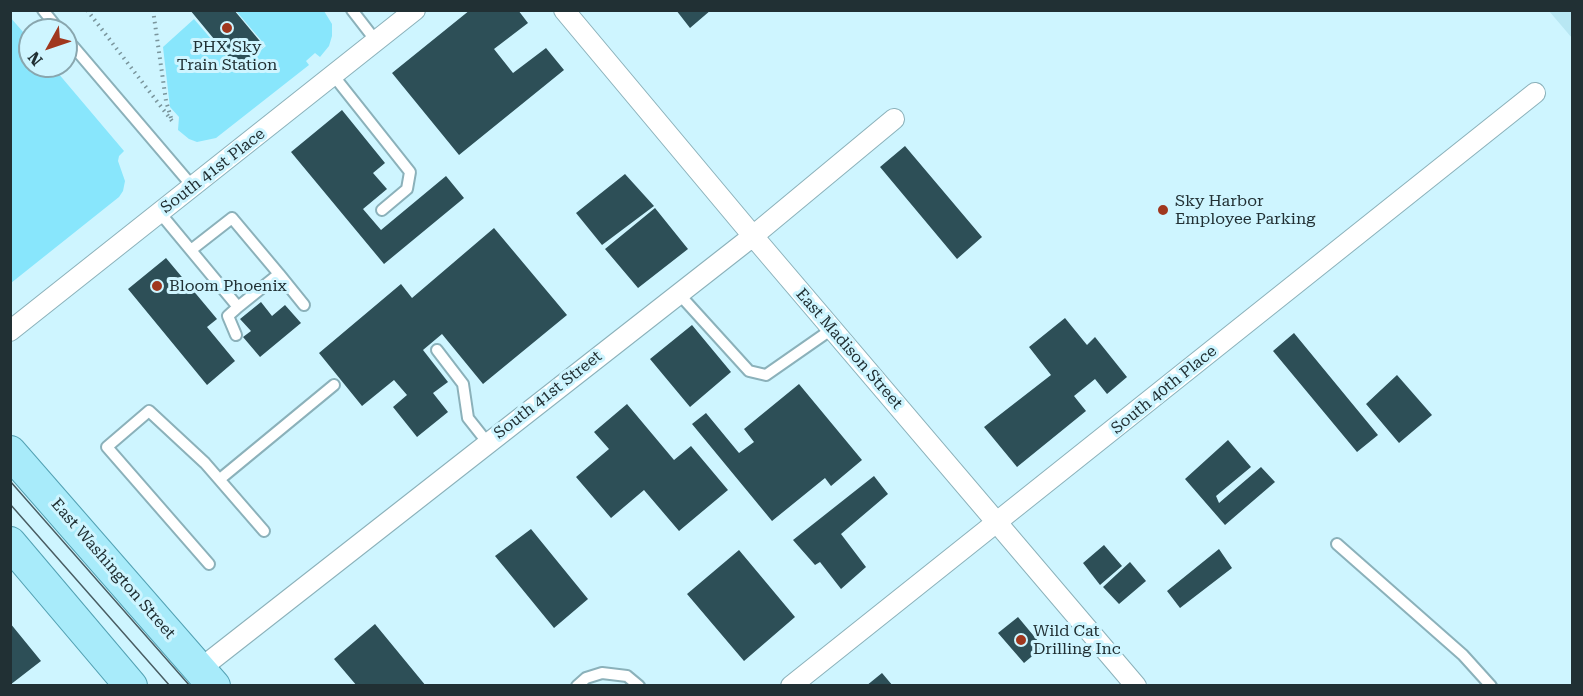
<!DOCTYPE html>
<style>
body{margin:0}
#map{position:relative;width:1583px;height:696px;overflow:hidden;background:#cef5ff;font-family:"Roboto Serif",serif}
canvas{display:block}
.frame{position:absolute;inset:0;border:12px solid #213034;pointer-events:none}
.north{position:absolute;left:18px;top:18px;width:60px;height:60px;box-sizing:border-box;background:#cef5ff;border:2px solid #89a6ae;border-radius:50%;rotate:230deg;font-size:16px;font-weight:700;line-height:24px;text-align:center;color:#213034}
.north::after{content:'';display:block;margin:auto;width:21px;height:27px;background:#a0371e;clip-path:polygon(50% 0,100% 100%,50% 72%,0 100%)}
</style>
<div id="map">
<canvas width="1583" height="696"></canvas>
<div class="frame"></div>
<div class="north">N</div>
</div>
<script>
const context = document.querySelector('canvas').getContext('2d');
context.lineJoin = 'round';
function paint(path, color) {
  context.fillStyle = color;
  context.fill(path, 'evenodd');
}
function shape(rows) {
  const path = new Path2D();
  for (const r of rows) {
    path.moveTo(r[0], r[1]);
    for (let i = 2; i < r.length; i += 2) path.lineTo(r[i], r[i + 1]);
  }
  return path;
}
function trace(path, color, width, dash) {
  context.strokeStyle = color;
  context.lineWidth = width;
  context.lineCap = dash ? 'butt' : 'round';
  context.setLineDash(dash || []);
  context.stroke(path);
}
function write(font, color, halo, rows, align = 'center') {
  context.font = font + ' "Roboto Serif",serif';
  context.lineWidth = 6;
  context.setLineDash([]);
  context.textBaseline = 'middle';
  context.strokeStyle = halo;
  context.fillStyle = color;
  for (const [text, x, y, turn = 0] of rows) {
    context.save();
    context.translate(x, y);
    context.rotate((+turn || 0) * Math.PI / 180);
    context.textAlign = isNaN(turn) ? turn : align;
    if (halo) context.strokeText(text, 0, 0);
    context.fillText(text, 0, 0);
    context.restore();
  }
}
paint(shape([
 [1549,11,1572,11,1572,38]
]), '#b8e7f3');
paint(shape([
 [236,11,324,11,332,24,332,36,329,46,320,57,315,53,306,61,309,65,216,138,197,142,189,139,178,130,179,117,170,107,163,47,194,19,237,69,266,46],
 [10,17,30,40,30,66,52,66,124,151,119,156,118,161,125,181,123,191,119,197,11,283]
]), '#88e6fc');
paint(shape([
 [190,10,234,10,264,46,238,68],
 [470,10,518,10,528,23,494,49,513,73,546,48,564,70,459,155,392,73],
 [676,10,711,10,690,28],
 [342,110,385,163,373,173,387,189,363,209,381,230,446,176,464,198,384,264,291,152],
 [905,146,982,237,957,259,880,167],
 [625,174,654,206,602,245,576,213],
 [655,208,688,249,638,288,605,249],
 [494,228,567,315,483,384,442,334,423,350,448,382,433,393,448,412,417,437,393,407,407,395,394,380,362,406,319,353,401,284,412,298],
 [166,258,217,319,207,327,235,361,207,385,128,289],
 [261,302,272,316,285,305,301,323,260,357,243,337,251,331,240,319],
 [1065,318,1087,345,1095,337,1127,377,1107,394,1095,379,1074,396,1086,411,1017,467,984,427,1051,375,1029,347],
 [692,325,731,372,690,407,650,359],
 [1294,333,1378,435,1357,452,1273,351],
 [1397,375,1432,415,1399,443,1366,404],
 [799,384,862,460,831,486,825,478,772,521,692,424,706,413,739,453,754,442,744,429],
 [627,404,674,460,691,446,728,490,679,531,644,490,611,518,576,477,609,449,594,432],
 [1228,440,1251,467,1216,496,1219,503,1261,467,1275,482,1225,525,1185,479],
 [874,476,888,494,841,534,866,567,841,589,820,562,815,565,793,540],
 [531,529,588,599,554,628,495,556],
 [1104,545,1122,566,1100,585,1083,563],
 [1219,549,1232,568,1180,608,1167,591],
 [739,550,795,617,744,661,687,594],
 [1130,562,1146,581,1119,604,1103,587],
 [1018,617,1043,647,1024,663,998,633],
 [10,623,41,661,10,685],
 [375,624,426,686,357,686,334,659],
 [882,673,893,686,866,686]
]), '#2d4f57');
const service = shape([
 [43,10,59,30],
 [352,10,376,41],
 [66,38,193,187],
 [333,75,410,172,407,189,382,210],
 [160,213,238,307,279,274,232,218,191,250],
 [279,274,304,305],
 [679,294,749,371,766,375,832,329],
 [236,335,228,316,238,307],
 [437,350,463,384,468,418,487,442],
 [220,479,334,385],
 [1337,544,1463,655,1491,686],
 [209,564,107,447,149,411,205,463,264,531],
 [577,686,586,678,602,673,627,676,639,686]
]);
const minor = shape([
 [564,10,753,236,1136,686],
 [10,331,415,10],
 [200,669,753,236,894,119],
 [791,686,1535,93]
]);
const primary = shape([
 [10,452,214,686],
 [10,543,131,686]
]);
trace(service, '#8bb1ba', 14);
trace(minor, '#8bb1ba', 22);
trace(primary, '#53a1b3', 34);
trace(shape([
 [87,10,172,121],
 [153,10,166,101,171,118]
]), '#7a959c', 4, [1.5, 4.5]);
trace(service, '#fff', 10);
trace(minor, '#fff', 20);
trace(primary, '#a8ebfa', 32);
trace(shape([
 [10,481,190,686],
 [10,504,170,686]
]), '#495d63', 1.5);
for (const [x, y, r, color] of [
 [227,28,6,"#a0371e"],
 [1163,210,6,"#a0371e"],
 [157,286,6,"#a0371e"],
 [1021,640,6,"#a0371e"]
]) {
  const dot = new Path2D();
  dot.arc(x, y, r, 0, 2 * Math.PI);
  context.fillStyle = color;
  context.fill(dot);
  trace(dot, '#cef5ff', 2);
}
write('16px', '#213034', '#cef5ff', [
 ["PHX Sky",227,47,"center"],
 ["Train Station",227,65,"center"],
 ["Sky Harbor",1175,201],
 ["Employee Parking",1175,219],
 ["Bloom Phoenix",169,286],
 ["Wild Cat",1033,631],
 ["Drilling Inc",1033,649]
], 'left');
write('16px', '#213034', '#cef5ff', [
 ["South 41st Place",213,171,-38],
 ["East Madison Street",849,349,49],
 ["South 40th Place",1164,390,-39],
 ["South 41st Street",548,395,-38],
 ["East Washington Street",113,569,49]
]);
</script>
